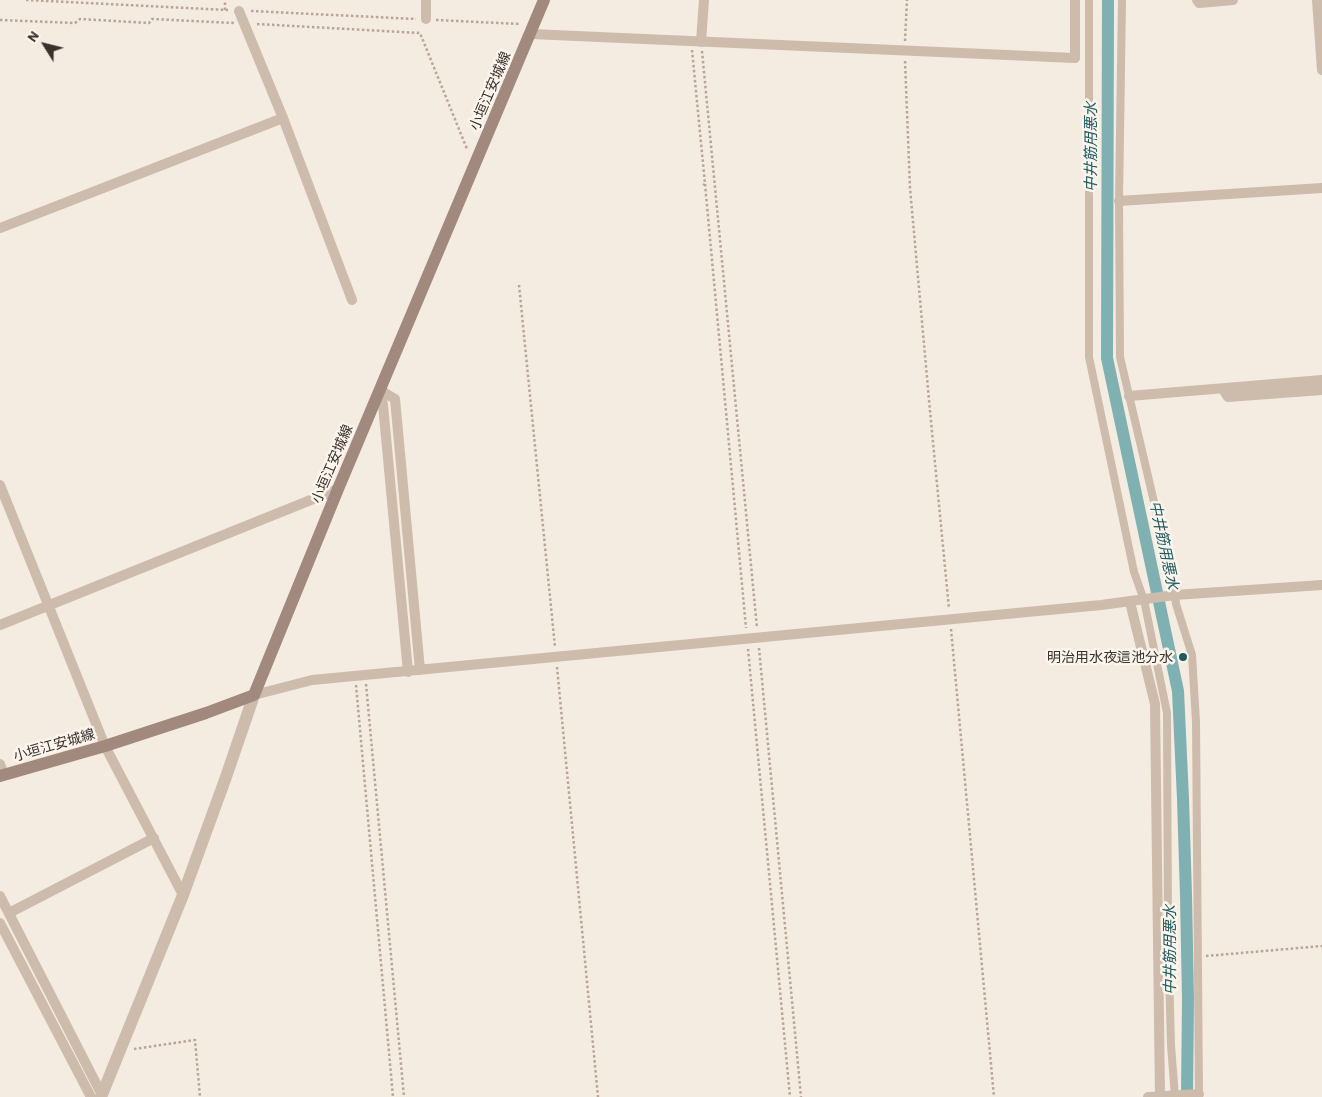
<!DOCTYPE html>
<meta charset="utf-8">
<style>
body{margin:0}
#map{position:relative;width:1322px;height:1097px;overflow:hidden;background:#f4ebe1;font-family:Barlow,sans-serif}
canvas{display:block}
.north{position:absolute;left:20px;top:20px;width:50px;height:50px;-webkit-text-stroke:4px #fbf5ee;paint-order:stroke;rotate:306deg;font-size:14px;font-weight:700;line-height:20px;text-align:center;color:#3b302b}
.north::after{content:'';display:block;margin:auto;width:18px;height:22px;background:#3b302b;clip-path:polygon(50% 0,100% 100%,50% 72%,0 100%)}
</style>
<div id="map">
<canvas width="1322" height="1097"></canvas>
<div class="north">N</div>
</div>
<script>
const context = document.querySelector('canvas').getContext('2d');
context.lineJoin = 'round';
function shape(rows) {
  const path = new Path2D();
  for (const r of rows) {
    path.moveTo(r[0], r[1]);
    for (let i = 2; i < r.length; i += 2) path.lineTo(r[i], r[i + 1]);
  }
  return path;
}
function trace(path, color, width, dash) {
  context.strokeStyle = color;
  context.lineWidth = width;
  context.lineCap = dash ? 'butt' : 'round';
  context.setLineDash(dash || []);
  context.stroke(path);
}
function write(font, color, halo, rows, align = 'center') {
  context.font = font + ' Barlow,"Noto Sans JP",sans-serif';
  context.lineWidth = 5;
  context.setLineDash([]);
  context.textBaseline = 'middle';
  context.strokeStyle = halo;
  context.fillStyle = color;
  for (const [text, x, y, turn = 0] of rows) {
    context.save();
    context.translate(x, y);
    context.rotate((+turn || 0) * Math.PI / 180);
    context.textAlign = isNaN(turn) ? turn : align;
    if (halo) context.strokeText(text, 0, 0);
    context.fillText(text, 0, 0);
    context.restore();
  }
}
trace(shape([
 [1108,0,1107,358,1178,691,1183,799,1186,895,1188,999,1187,1097]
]), '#7fb0b2', 12);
trace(shape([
 [26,0,228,10],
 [225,10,225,0],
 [251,11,416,19],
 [0,20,75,23,80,19,149,23,152,19,234,23],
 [436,20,520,24],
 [257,24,420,33,467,149],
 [905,41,907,0],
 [692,50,705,184,703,185],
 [702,51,757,628],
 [905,61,910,188,930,411,949,609],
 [705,184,746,628],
 [519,285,555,647],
 [951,629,994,1097],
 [759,648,801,1097],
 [748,649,790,1097],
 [557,667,598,1097],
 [366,684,404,1097],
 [356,685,393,1097],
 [1206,956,1322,946],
 [134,1049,195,1040,200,1097]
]), '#b9a596', 2.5, [2.5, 2.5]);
trace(shape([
 [1089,0,1089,357,1134,572,1144,600,1167,713,1168,932,1171,1045,1175,1097],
 [1122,0,1119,201,1120,357,1174,587,1176,604,1192,655,1196,722,1199,1097]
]), '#cdbbac', 8);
trace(shape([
 [1197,0,1199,3,1233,0],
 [1317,0,1322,70],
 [426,19,426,0],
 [531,34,1075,58,1075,0],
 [701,42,704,0],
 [283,118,352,300],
 [1119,201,1322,188],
 [0,228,283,118,239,11],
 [1223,389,1228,397,1322,390],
 [380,390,395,399,420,670],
 [380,390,383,405,408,672],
 [1129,396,1322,380],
 [0,485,105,746,183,895],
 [1130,602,1155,704,1160,1097],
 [0,625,338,489],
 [254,695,312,680,1101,605,1175,595,1322,585],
 [0,764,4,775],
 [0,896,102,1095],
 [9,913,154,838],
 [0,923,91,1097],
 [1148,1097,1199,1094]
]), '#cdbbac', 10);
trace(shape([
 [101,1097,183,895,226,777,254,695]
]), '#cdbbac', 12);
trace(shape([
 [0,776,105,746,206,713,254,695,338,489,544,0]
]), '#a18a7d', 12);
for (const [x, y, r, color] of [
 [1183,657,5,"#1f5a5e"]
]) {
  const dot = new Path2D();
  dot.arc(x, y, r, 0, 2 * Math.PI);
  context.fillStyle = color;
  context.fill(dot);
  trace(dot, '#fbf5ee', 2);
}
write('14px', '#3b302b', '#fbf5ee', [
 ["小垣江安城線",490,91,-67],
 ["小垣江安城線",332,464,-67],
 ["小垣江安城線",54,745,-16]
]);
write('14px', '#3b302b', '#fbf5ee', [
 ["明治用水夜這池分水",1173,657]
], 'right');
write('italic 15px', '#1f5a5e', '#fbf5ee', [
 ["中井筋用悪水",1091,147,-90],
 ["中井筋用悪水",1164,545,78],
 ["中井筋用悪水",1170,950,-90]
]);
</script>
